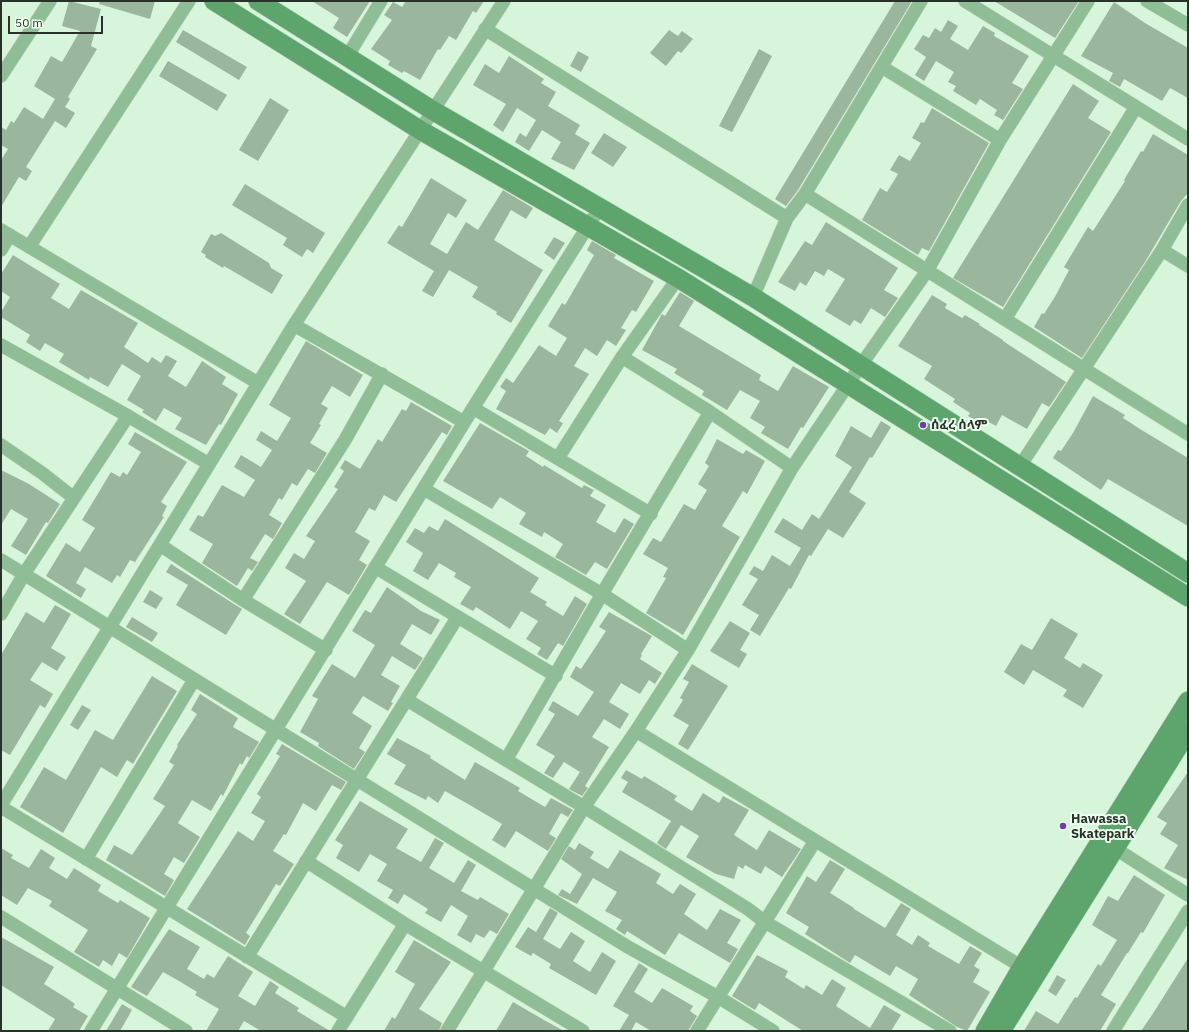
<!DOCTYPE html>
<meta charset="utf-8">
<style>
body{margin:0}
#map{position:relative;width:1189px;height:1032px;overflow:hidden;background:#d6f5da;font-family:"IBM Plex Sans",sans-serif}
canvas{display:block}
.frame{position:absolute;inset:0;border:2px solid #273329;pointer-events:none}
.scale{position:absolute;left:8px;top:16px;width:95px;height:18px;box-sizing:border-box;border:2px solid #273329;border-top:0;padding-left:5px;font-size:12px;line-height:14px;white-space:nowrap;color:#273329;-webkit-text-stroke:3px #ecfeee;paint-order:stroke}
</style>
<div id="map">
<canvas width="1189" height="1032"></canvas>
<div class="frame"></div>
<div class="scale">50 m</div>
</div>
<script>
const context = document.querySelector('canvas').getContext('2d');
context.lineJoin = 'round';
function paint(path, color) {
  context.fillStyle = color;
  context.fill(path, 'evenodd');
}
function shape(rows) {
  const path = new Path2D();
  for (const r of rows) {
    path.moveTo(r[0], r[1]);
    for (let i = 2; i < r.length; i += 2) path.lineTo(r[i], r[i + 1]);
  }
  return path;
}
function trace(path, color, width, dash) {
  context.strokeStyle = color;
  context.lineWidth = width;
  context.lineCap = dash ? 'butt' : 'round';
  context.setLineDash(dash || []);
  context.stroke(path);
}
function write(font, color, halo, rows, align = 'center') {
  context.font = font + ' "IBM Plex Sans","Noto Sans Ethiopic",sans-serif';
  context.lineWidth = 4;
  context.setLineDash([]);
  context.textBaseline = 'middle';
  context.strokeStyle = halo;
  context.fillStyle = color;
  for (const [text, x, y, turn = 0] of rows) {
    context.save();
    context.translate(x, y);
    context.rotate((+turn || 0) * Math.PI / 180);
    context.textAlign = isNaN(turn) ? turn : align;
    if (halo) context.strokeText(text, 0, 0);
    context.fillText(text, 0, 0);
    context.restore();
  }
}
paint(shape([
 [69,1,101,9,91,46,97,49,68,97,70,99,65,107,75,113,66,128,55,121,26,167,32,171,26,181,19,177,1,207,1,160,8,149,1,145,1,127,6,130,11,121,14,123,24,107,43,119,55,99,34,86,51,56,62,62,80,31,62,26],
 [100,1,155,1,150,19,99,4],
 [312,1,370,1,347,37,333,28,339,18],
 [406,1,484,1,476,13,473,11,456,40,449,36,440,50,438,49,420,80,404,71,402,73,388,65,390,61,371,49,392,20,384,15,393,2,402,7],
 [895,1,912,1,798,190,786,206,775,199],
 [994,1,1079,1,1055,38],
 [1114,2,1145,23,1188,48,1188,98,1170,88,1162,101,1124,79,1120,87,1109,81,1113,73,1081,56],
 [948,20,958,26,950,39,968,50,983,26,995,33,994,36,1029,56,1012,83,1023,89,1003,120,994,115,997,110,980,99,976,105,953,91,956,86,948,82,954,72,936,61,924,81,915,75,926,57,914,49,923,35,929,38,935,28,941,32],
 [183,30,247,67,239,80,176,42],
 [669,30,678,36,682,31,693,39,681,53,678,51,666,66,650,53],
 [759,49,772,56,732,132,719,126],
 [578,51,589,57,581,72,570,66],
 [509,56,544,79,541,83,556,92,548,106,580,125,575,134,590,143,574,170,551,159,561,142,542,130,529,151,515,142,520,133,526,137,536,120,517,108,503,132,493,125,506,104,473,85,485,64,499,73],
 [168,61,227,95,217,111,159,76],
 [1073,84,1099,101,1088,118,1111,132,1003,307,953,278],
 [270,98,289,110,258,161,239,150],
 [932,108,989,143,929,251,922,248,918,255,862,220,880,188,887,192,898,174,890,170,899,155,910,161,921,143,912,138,921,122,924,123],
 [604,133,627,147,613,167,591,153],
 [1153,134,1188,155,1188,193,1181,201,1145,262,1082,358,1034,327,1042,313,1044,314,1056,295,1069,270,1064,267,1088,227,1093,231,1125,181,1124,180,1141,151,1143,152],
 [431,178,467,200,456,218,448,213,430,244,447,254,466,222,478,230,503,190,533,208,526,219,511,210,494,240,543,270,511,323,496,314,497,312,472,297,478,287,449,270,433,297,422,291,434,271,387,243,399,225,402,227],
 [245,184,325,233,313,253,307,249,302,257,283,245,287,238,232,205],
 [826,222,898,268,884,290,898,298,885,317,871,308,861,324,854,320,850,326,825,311,845,279,828,269,824,276,815,271,806,286,800,282,795,291,778,282,805,241,812,245],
 [221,233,269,263,271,268,283,275,272,294,224,266,223,268,205,257,206,255,201,252,211,234,215,236],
 [554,237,565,243,554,260,544,253],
 [592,241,616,255,614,258,654,281,636,312,632,310,621,328,626,330,616,346,607,340,597,356,585,348,574,366,589,374,559,421,563,423,557,433,550,428,545,435,496,409,506,391,500,387,506,378,513,383,539,345,556,356,567,338,548,326,562,303,565,305,594,255,587,250],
 [13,255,60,284,51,298,69,309,81,290,138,323,124,347,148,363,152,357,161,363,166,355,177,361,168,376,186,387,202,361,226,377,222,384,238,394,221,425,219,424,206,445,175,429,182,418,164,408,156,421,142,412,144,410,127,400,141,376,122,364,108,387,90,377,89,380,59,362,64,354,45,343,40,351,26,342,30,335,1,317,1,312,10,297,1,291,1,274],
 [680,292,694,301,679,326,761,375,759,380,778,391,793,366,829,387,803,428,801,427,788,449,761,433,765,427,750,418,760,401,740,390,727,410,702,395,704,391,674,373,677,369,642,350,662,314,665,316],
 [932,295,947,304,945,308,962,318,965,315,980,324,979,325,1003,340,1003,341,1066,382,1049,407,1042,403,1027,429,1002,415,996,426,985,420,982,424,968,416,970,413,953,402,955,399,924,379,932,366,898,346],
 [306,341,363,375,350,397,332,386,321,404,328,408,319,424,321,425,310,443,327,453,315,473,308,469,297,486,292,483,282,500,279,498,269,515,282,523,273,539,265,534,250,558,258,562,252,571,248,568,237,586,202,563,213,544,189,530,198,515,203,517,222,485,244,497,255,480,234,467,241,455,261,467,272,450,256,440,261,431,277,441,291,418,269,405],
 [1093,396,1125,415,1123,418,1140,429,1188,458,1188,526,1108,479,1101,490,1053,458,1058,450,1061,451,1073,433],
 [411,402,452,426,447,435,442,432,396,502,384,495,375,511,369,508,355,532,370,541,359,560,367,565,349,595,327,582,300,624,284,614,306,581,285,568,294,553,304,559,315,541,306,536,338,489,334,487,344,471,340,468,345,460,360,469,378,439,382,442,402,409,406,411],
 [881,421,891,427,872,458,870,457,849,492,866,503,843,538,828,529,811,556,809,555,791,589,789,588,760,636,750,630,759,615,742,605,758,579,749,574,754,566,763,571,772,555,790,566,801,548,774,532,783,518,802,530,812,514,819,519,852,467,835,456,851,426,871,438],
 [480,423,529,451,526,456,543,467,544,465,582,488,584,485,594,490,590,496,606,505,596,522,615,533,624,518,634,524,607,569,595,562,586,575,555,557,563,544,544,532,542,537,519,524,526,513,500,497,492,509,443,481],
 [135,432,187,462,161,502,167,506,162,516,164,517,135,562,130,560,120,577,117,575,112,583,85,567,76,583,86,589,81,598,46,576,66,543,80,552,95,528,82,520,111,472,120,477,123,472,127,475,141,452,128,444],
 [717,439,743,454,746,450,765,461,747,494,743,491,722,526,740,537,683,635,646,613,666,578,663,577,668,568,643,554,653,538,661,542,684,504,695,510,707,490,698,484,709,466,705,463],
 [1,470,29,484,60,504,48,523,46,522,26,555,11,546,28,519,11,509,1,525],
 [445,519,539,578,530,592,547,602,545,605,563,616,575,596,587,604,563,646,558,643,547,660,537,654,541,648,526,639,538,621,521,611,510,629,476,607,473,611,460,604,471,587,454,577,456,573,439,563,428,580,413,571,423,553,406,542,415,528,424,533,429,526,438,531],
 [171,564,242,609,226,635,176,605,188,585,166,572],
 [387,587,421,611,440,620,431,635,412,624,400,644,423,658,415,670,392,656,381,675,400,686,391,702,393,703,388,711,363,696,352,713,372,726,359,748,365,752,354,769,318,746,319,743,300,732,318,699,312,696,332,664,355,678,375,645,352,631,365,610,371,613],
 [150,590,163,598,156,609,143,602],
 [55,605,71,614,51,648,66,657,57,671,42,662,30,680,53,694,45,708,40,705,10,755,1,750,1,655,26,612,44,623],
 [609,612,652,636,641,654,642,655,640,659,662,673,655,684,649,680,640,694,621,683,609,702,629,714,620,729,604,719,592,737,609,747,585,786,588,788,582,796,569,789,580,772,564,762,553,778,544,773,555,756,536,745,555,714,548,710,553,701,578,716,594,692,570,677,576,666,581,669,606,631,599,627],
 [132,617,158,633,152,642,126,627],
 [1051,618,1078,634,1064,658,1080,668,1083,663,1103,675,1083,708,1063,696,1067,690,1033,670,1024,685,1004,672,1021,644,1032,650],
 [730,621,750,633,740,650,747,654,739,668,710,651],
 [692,664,728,686,688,750,678,744,689,725,673,716,683,700,680,698,689,682,683,679],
 [152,676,177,691,133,764,127,760,117,777,101,767,63,833,20,807,44,767,66,780,95,730,113,740],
 [200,694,238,718,233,727,259,742,249,758,247,756,242,765,240,763,223,796,221,794,211,811,192,800,178,823,200,837,184,863,174,857,164,874,174,880,165,896,106,860,114,845,132,855,165,806,153,799,174,765,169,762,178,746,177,745,197,714,191,710],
 [82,705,91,710,78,730,70,725],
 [397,738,431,756,430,758,465,780,475,762,520,788,518,791,545,807,551,798,573,810,568,817,561,813,549,834,556,838,548,851,516,831,505,848,492,840,502,824,468,804,445,791,438,803,428,796,426,800,394,784,406,765,387,754],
 [282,744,346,782,341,790,332,785,316,811,303,803,286,835,284,834,273,851,294,864,280,886,276,884,246,933,250,936,245,945,187,909,238,831,253,841,265,821,251,813,261,797,257,794,280,756,276,754],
 [626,770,642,779,644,776,677,796,674,800,692,811,703,793,719,803,723,796,749,810,734,835,757,850,769,830,801,849,782,877,765,866,761,874,745,865,743,869,738,866,734,879,716,874,686,857,699,836,681,825,666,849,657,843,671,821,622,792,628,782,621,778],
 [1188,772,1188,880,1164,868,1178,845,1160,834,1167,823,1157,817],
 [360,801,408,829,396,848,421,862,435,838,444,843,429,868,454,883,468,860,476,865,461,891,478,900,480,897,509,914,497,934,490,930,484,938,476,934,471,943,457,935,468,916,451,905,441,922,425,913,428,909,404,894,398,904,388,898,393,890,377,881,387,864,370,854,359,872,336,858,343,845,335,840],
 [579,843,594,852,590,858,608,869,620,850,661,874,656,883,673,894,680,884,696,894,684,914,707,930,720,909,741,920,727,943,738,949,730,963,679,933,665,955,627,931,625,935,616,929,622,920,605,911,617,892,593,878,577,904,558,895,562,889,570,894,569,896,582,874,561,859,569,846,575,850],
 [1,848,13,855,11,858,29,868,41,849,55,858,49,868,67,879,74,868,101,885,98,891,118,903,120,900,150,918,127,958,119,953,112,966,103,960,99,967,74,952,88,930,49,906,52,901,28,888,17,905,1,895],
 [830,860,845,869,830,893,854,908,854,909,885,928,901,903,911,909,896,935,912,945,918,935,930,943,928,946,959,964,970,946,982,953,974,966,980,970,973,982,990,992,967,1031,957,1027,909,995,918,979,896,966,890,976,855,955,850,963,805,934,809,927,786,913,807,876,816,882],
 [1134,875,1165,895,1143,933,1141,932,1128,953,1127,953,1101,995,1116,1004,1100,1031,1024,1031,1036,1011,1058,1024,1075,997,1077,998,1098,964,1101,966,1117,940,1092,925,1108,896,1118,901],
 [550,908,558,913,543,939,560,949,571,932,585,941,573,961,590,972,602,952,616,961,596,995,549,968,551,964,533,953,531,956,515,947,528,927,536,932],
 [169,929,200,947,187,969,204,979,207,974,214,978,228,956,253,972,238,996,255,1006,270,981,279,987,275,993,299,1008,297,1011,330,1031,261,1031,244,1021,238,1031,206,1031,219,1009,195,995,197,992,179,981,163,972,147,996,131,987],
 [1,937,54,967,44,984,68,999,75,1004,73,1007,88,1016,79,1031,48,1031,55,1019,1,985],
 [414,940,451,962,419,1009,442,1023,439,1031,384,1031,392,1017,395,1019,415,984,395,972],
 [757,955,788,971,785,977,804,989,806,985,822,995,832,979,846,988,836,1006,870,1028,884,1005,901,1015,891,1031,803,1031,759,1003,755,1010,732,996],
 [1188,958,1188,1031,1141,1031,1152,1015],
 [639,963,648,969,634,992,652,1003,662,988,693,1006,690,1011,697,1016,688,1031,651,1031,636,1022,631,1031,619,1031,629,1015,613,1006],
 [1057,975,1066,980,1056,996,1048,991],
 [513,1002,544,1020,564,1031,496,1031],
 [122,1004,132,1010,120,1031,106,1031]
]), '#9ab79e');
const street = shape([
 [965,1,1188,139],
 [1147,1,1188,25],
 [485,29,787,218],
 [347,57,381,1],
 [882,67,1000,140],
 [1,76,50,1],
 [805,194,1188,434],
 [1,230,258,383],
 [29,247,189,1],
 [1,250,10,235],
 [1162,250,1188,266],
 [753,297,787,218,805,194,921,1],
 [1005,319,1136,107],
 [294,325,464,422],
 [1,345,128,416,209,464],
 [622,357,710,412,792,468],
 [473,408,651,514],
 [1,445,42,473,74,498],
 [558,458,622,357,678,278],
 [1020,466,1162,250,1188,205],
 [424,489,602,594,688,650],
 [160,545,243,600,326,650],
 [1,560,628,947,718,997,773,1031],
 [375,567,556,676],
 [243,600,345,440,382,374],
 [1,614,24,574,128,416],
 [407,700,584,807,748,909,765,922,950,1031],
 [636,731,1022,967],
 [506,760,602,594,710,412],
 [1,805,294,325,504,1],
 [1,807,347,1017],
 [1108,844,1188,895],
 [86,859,194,680],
 [306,861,405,924,583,1031],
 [1,917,186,1031],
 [247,957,457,618],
 [91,1031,473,408,600,207],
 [338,1031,405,924],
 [447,1031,584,807,636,731,688,650,792,468,861,365,927,271,1000,140,1088,1],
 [697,1031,815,841],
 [1113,1031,1188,911]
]);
const secondary = shape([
 [214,1,420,130,678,278,1188,597],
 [258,1,432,110,753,297,1188,573],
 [985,1031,1022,967,1188,701],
 [1001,1031,1188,731]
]);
trace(street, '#b6d2ba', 14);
trace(secondary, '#b6d2ba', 20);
trace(street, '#8fbd96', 13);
trace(secondary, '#5da56c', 19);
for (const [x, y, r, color] of [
 [923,425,4,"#6e3bb2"],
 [1063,826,4,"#6e3bb2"]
]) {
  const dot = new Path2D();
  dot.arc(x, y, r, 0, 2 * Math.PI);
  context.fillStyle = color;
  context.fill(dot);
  trace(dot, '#ecfeee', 1.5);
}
write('bold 13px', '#273329', '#ecfeee', [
 ["ሰፈረ ሰላም",931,425],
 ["Hawassa",1071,819],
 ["Skatepark",1071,834]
], 'left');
</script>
